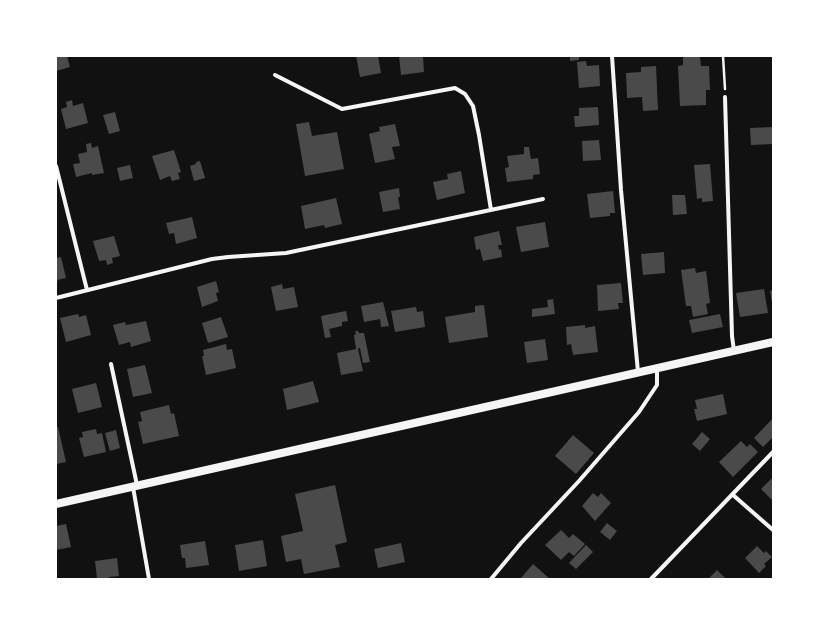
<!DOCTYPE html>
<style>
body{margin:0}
#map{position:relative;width:829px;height:635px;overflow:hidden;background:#111;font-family:"Golos Text",sans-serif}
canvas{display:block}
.frame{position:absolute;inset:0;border:57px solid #fff;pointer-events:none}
</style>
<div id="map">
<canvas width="829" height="635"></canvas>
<div class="frame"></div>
</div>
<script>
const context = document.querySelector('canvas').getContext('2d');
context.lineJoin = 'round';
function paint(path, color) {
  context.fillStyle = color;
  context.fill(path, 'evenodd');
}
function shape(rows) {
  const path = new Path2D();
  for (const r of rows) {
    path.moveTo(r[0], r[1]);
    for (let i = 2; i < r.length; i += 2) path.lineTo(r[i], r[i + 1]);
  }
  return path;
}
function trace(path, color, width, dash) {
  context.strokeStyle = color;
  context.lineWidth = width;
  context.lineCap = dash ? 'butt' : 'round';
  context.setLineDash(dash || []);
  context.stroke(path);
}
paint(shape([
 [56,56,67,56,70,67,56,71],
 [356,56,378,56,381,73,360,77],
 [399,56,426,56,423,57,424,72,401,75],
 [570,56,579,56,579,60,570,61],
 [683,57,700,57,701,66,709,66,710,90,706,90,706,105,680,106,678,66,683,65],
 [586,61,587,66,599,65,600,86,579,88,577,62],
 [656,66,658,110,643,111,642,97,627,98,626,73,641,72,641,67],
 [72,100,73,106,83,103,88,123,66,129,61,109,67,107,66,102],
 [598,107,599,125,575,127,574,116,579,116,579,108],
 [115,112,120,131,109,134,103,115],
 [309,122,312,136,337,132,344,169,305,176,296,124],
 [395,124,400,146,392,147,395,159,375,163,369,134,380,131,379,127],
 [773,127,773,144,751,145,750,128],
 [599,140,601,160,583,161,582,141],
 [91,143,92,148,98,146,104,173,92,175,92,173,76,177,73,164,80,163,78,154,87,152,86,144],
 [524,147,529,147,531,159,538,158,540,174,533,175,533,179,507,182,505,168,509,167,507,156,524,154],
 [174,150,181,172,178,173,180,179,172,181,170,176,160,180,152,156],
 [200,161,205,178,194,181,190,166,196,164,196,162],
 [710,164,713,201,702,202,702,198,697,199,694,165],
 [130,165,133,178,120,181,117,168],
 [461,171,465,193,437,200,433,182,448,179,447,174],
 [399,188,400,197,398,197,400,209,383,212,379,192],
 [613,191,615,213,610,213,610,216,590,218,587,194],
 [672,195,685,195,687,214,673,215],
 [336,198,342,224,325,228,324,225,305,229,301,206],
 [192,217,197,238,176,244,174,233,169,234,166,223],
 [545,222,549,247,521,252,516,227],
 [499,231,502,245,498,245,499,250,501,249,502,257,483,261,480,249,476,250,474,237],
 [114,236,120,256,112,258,113,263,107,265,106,260,99,261,93,241],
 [664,252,665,273,643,275,641,254],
 [61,257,66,278,57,280,58,282,56,282,56,258],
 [695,268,696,273,706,271,710,303,706,304,708,314,693,317,691,306,686,306,681,270],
 [216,281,219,292,216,293,218,301,202,307,197,287],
 [621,283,623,303,618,303,619,309,598,311,597,285],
 [282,284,283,289,294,287,298,307,276,311,271,287],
 [764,289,768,313,740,317,736,293],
 [773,290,773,303,772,303,770,291],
 [553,299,555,314,532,317,532,309,548,307,547,300],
 [383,302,389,326,381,327,380,319,364,322,361,306],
 [484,305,488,337,449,343,445,317,475,312,475,306],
 [416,307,417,312,423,311,425,327,395,332,391,311],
 [346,311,348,321,342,322,342,326,329,329,331,337,325,338,321,316],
 [78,314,79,317,86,315,91,335,66,342,60,318],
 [720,314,723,327,692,333,689,320],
 [221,317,228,337,208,343,202,323],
 [146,321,151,341,131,347,130,342,119,345,113,325,125,322,126,325],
 [585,325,585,328,595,326,598,352,573,355,571,344,567,345,566,327],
 [355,331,358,331,359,333,364,333,370,362,363,363,360,348,358,349,363,371,341,375,337,353,356,349,354,335,356,334],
 [545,339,548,360,527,363,524,342],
 [226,344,227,350,232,349,236,368,206,375,202,356,204,356,203,350],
 [145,365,152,393,133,397,127,369],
 [313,381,319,402,287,410,283,389],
 [96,383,102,407,78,413,72,389],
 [723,394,727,414,697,421,694,409,697,409,695,400],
 [169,405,171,414,174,413,179,436,143,444,138,422,142,421,140,412],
 [773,418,773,437,763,447,754,438],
 [56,427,58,427,66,462,56,464],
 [96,429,97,434,102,433,106,452,84,457,79,438,83,437,82,432],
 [116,430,120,448,110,451,105,433],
 [702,432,710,439,700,451,692,444],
 [573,435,594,453,576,474,555,456],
 [741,441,747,447,750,444,758,452,733,477,719,462],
 [773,477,773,501,761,489],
 [335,485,347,542,335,545,340,567,304,574,301,559,286,562,281,536,303,531,295,494],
 [593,493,598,497,601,493,611,503,595,521,582,506],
 [607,523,617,531,610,540,600,532],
 [66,524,71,547,56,550,56,526],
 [561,530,569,538,573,534,585,544,574,556,569,552,561,560,545,545],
 [263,540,267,566,239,571,235,545],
 [205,541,209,565,186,568,185,558,182,558,180,545],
 [401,543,405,562,378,568,374,549],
 [586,545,593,552,576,569,569,563],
 [757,546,764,553,766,551,772,557,764,564,766,566,759,573,745,558],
 [117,558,119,576,109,577,109,579,97,579,95,561],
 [533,564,550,579,520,579],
 [717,570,726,579,708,579]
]), '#4a4a4a');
trace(shape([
 [723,56,725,89]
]), '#f5f5f5', 2.5);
trace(shape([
 [612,56,621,190,638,372],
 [275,75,342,109,455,88,465,94,473,106,479,135,491,210],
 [725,97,732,336,734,351],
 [56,166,87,290],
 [56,298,212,259,228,257,286,253,543,199],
 [111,364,137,485],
 [133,487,149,579],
 [733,495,773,530],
 [491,579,521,543,579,481,639,412,657,385,657,368],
 [651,579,773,452]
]), '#f5f5f5', 4);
trace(shape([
 [56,504,773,342]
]), '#f5f5f5', 8);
</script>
